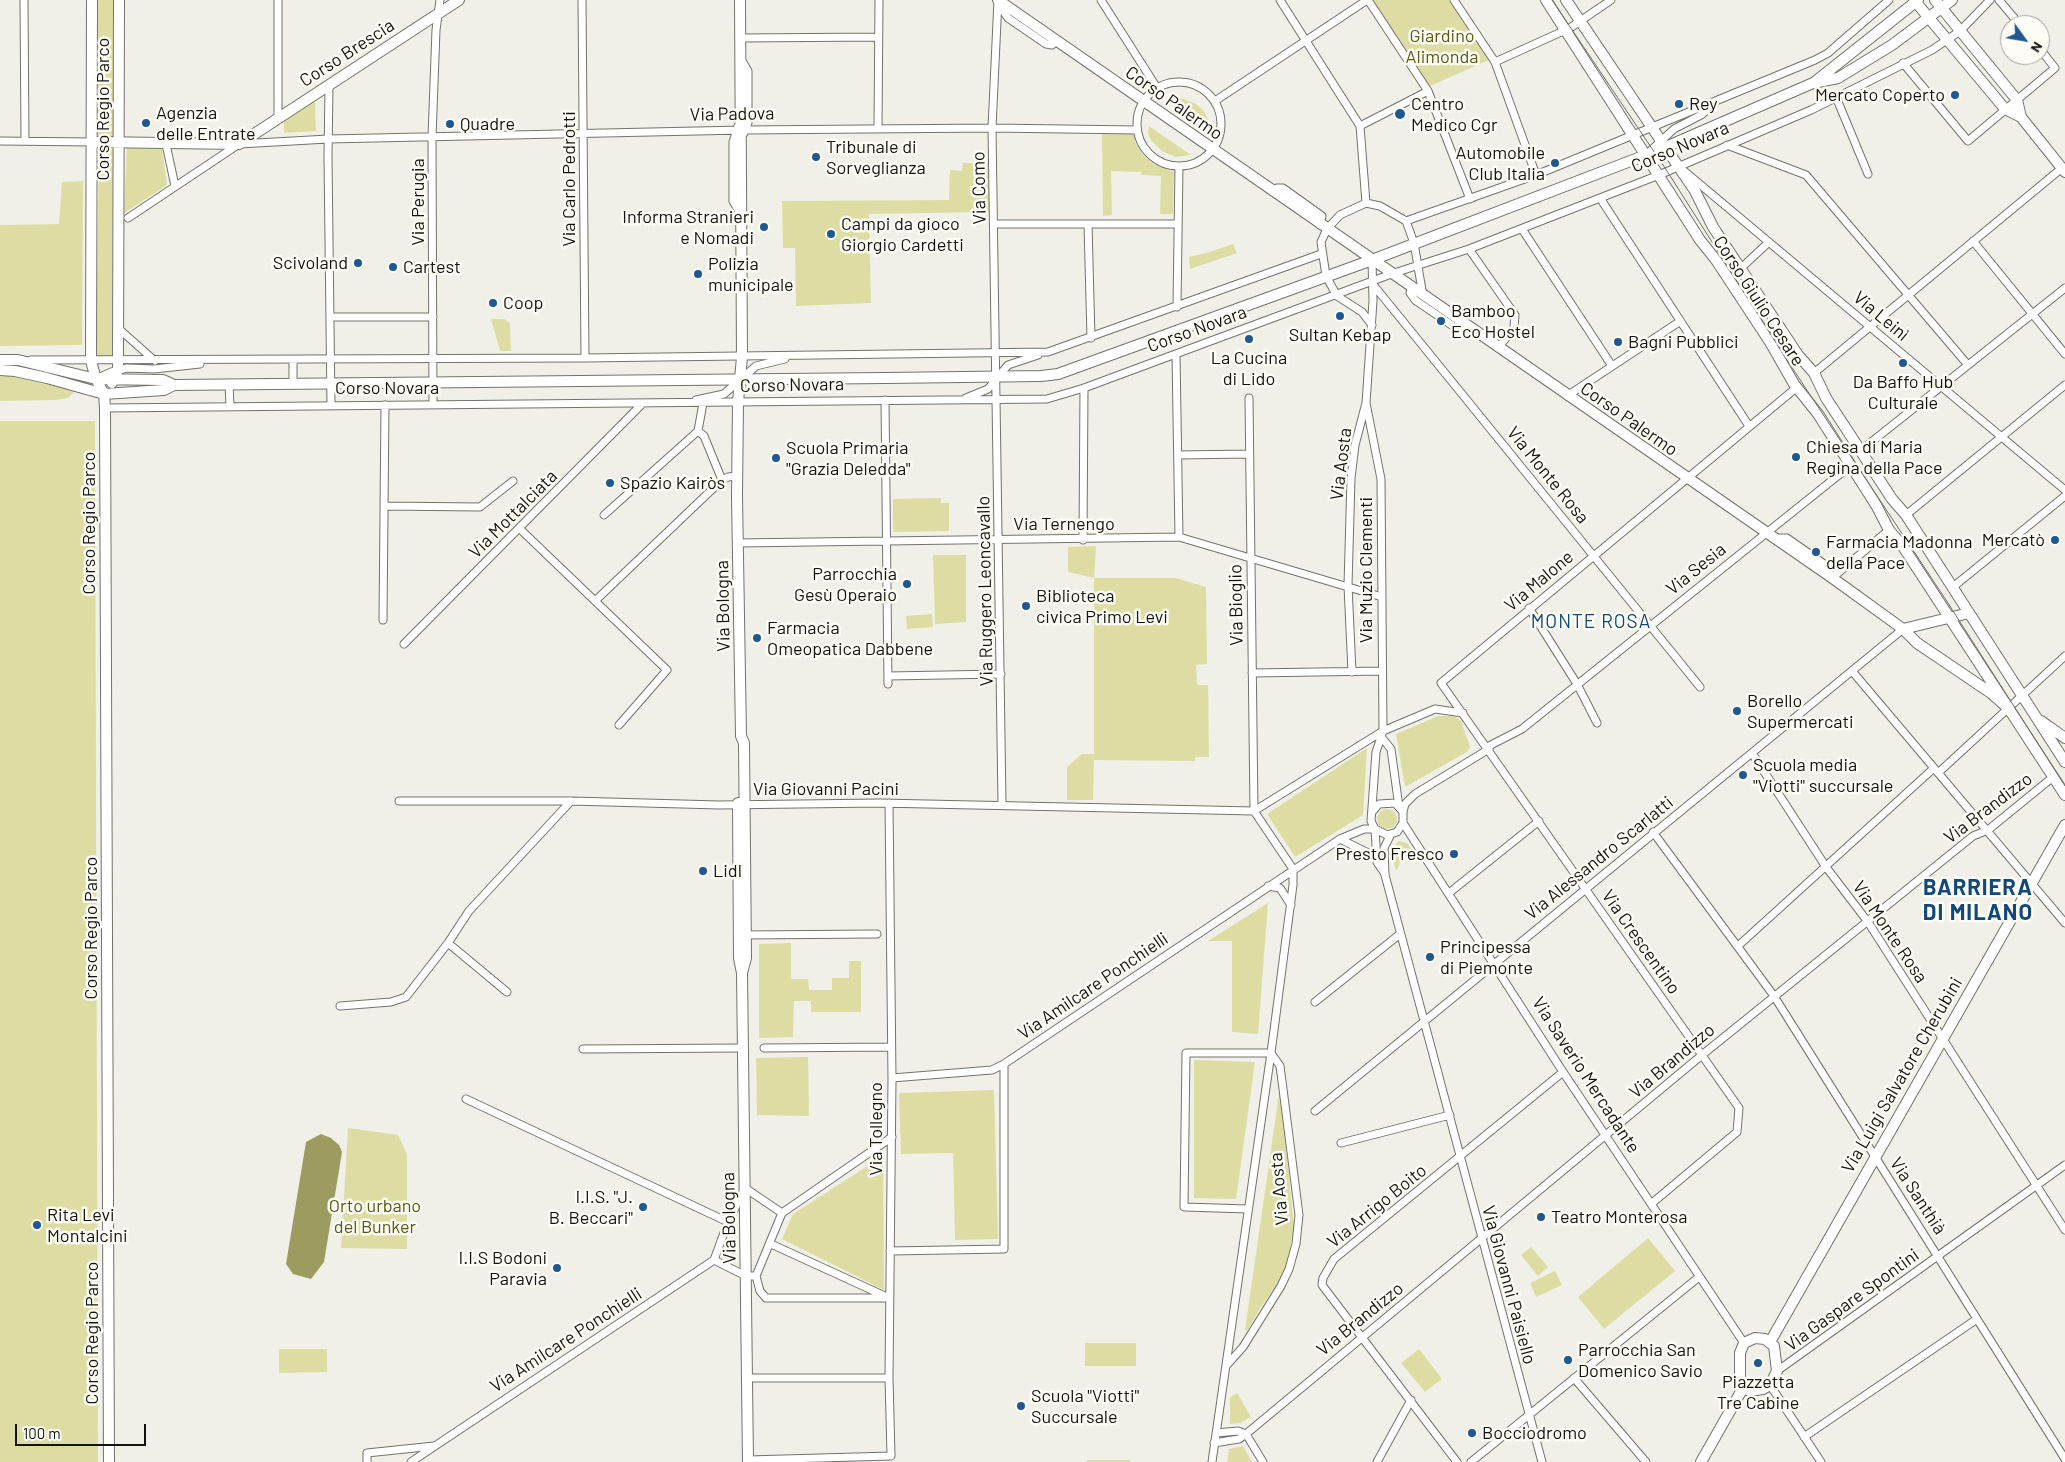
<!DOCTYPE html>
<meta charset="utf-8">
<style>
body{margin:0}
#map{position:relative;width:2065px;height:1462px;overflow:hidden;background:#f0f0e8;font-family:Barlow,sans-serif}
canvas{display:block}
.north{position:absolute;left:2000px;top:15px;width:50px;height:50px;box-sizing:border-box;background:#fdfdf6;border:1px solid #9f9f9a;border-radius:50%;rotate:122deg;font-size:14px;font-weight:700;line-height:20px;text-align:center;color:#131311}
.north::after{content:'';display:block;margin:auto;width:18px;height:22px;background:#1e588f;clip-path:polygon(50% 0,100% 100%,50% 72%,0 100%)}
.scale{position:absolute;left:15px;top:1424px;width:131px;height:22px;box-sizing:border-box;border:2px solid #131311;border-top:0;padding-left:6px;font-size:15px;line-height:18px;white-space:nowrap;color:#131311;-webkit-text-stroke:4px #fdfdf6;paint-order:stroke}
</style>
<div id="map">
<canvas width="2065" height="1462"></canvas>
<div class="north">N</div>
<div class="scale">100 m</div>
</div>
<script>
const context = document.querySelector('canvas').getContext('2d');
context.lineJoin = 'round';
function paint(path, color) {
  context.fillStyle = color;
  context.fill(path, 'evenodd');
}
function shape(rows) {
  const path = new Path2D();
  for (const r of rows) {
    if (r.length === 3) {
      path.moveTo(r[0] + r[2], r[1]);
      path.arc(r[0], r[1], r[2], 0, 2 * Math.PI);
      continue;
    }
    path.moveTo(r[0], r[1]);
    for (let i = 2; i < r.length; i += 2) path.lineTo(r[i], r[i + 1]);
  }
  return path;
}
function trace(path, color, width, dash) {
  context.strokeStyle = color;
  context.lineWidth = width;
  context.lineCap = dash ? 'butt' : 'round';
  context.setLineDash(dash || []);
  context.stroke(path);
}
function write(font, color, halo, rows, align = 'center') {
  context.font = font + ' Barlow,sans-serif';
  context.lineWidth = 5;
  context.setLineDash([]);
  context.textBaseline = 'middle';
  context.strokeStyle = halo;
  context.fillStyle = color;
  for (const [text, x, y, turn = 0] of rows) {
    context.save();
    context.translate(x, y);
    context.rotate((+turn || 0) * Math.PI / 180);
    context.textAlign = isNaN(turn) ? turn : align;
    if (halo) context.strokeText(text, 0, 0);
    context.fillText(text, 0, 0);
    context.restore();
  }
}
paint(shape([
 [98,0,113,0,113,138,97,138],
 [1373,0,1449,0,1489,60,1430,86],
 [1181,98,1196,104,1203,110,1209,121,1208,129,1166,100],
 [315,101,316,131,284,133,284,120],
 [1149,126,1191,155,1176,157,1162,151,1151,140,1148,134],
 [1102,134,1135,134,1135,142,1144,156,1153,164,1174,172,1173,214,1160,214,1161,176,1142,175,1141,172,1111,171,1112,215,1103,216],
 [127,148,162,149,167,185,124,213],
 [99,149,113,149,112,356,96,356],
 [963,163,989,163,989,212,869,214,871,303,796,306,795,248,783,248,782,201,949,200,950,170,962,171],
 [83,181,82,345,0,346,0,225,59,224,62,182],
 [1233,244,1237,253,1190,269,1189,257,1207,253],
 [491,319,504,319,510,323,511,351,500,351],
 [0,374,38,379,74,392,68,398,56,400,0,401],
 [0,421,95,421,98,1462,0,1462],
 [941,498,941,503,949,503,949,531,893,532,893,499],
 [1096,546,1094,578,1176,578,1206,587,1207,664,1196,665,1197,685,1208,685,1209,757,1195,757,1195,761,1094,760,1093,800,1067,800,1067,767,1082,754,1094,754,1094,578,1068,572,1068,547],
 [933,555,966,555,966,622,935,624],
 [932,614,933,627,907,629,906,616],
 [1438,716,1454,716,1461,721,1470,747,1467,752,1405,787,1396,734],
 [1367,748,1363,815,1295,857,1267,814],
 [1387,819,10],
 [1399,841,1407,843,1418,859,1403,857,1396,871,1391,852,1394,846],
 [1268,903,1258,1034,1232,1032,1232,941,1208,941],
 [791,943,791,979,808,979,809,990,832,990,832,978,849,978,849,961,861,961,861,1012,811,1012,811,1001,794,1001,793,1037,759,1038,759,944],
 [808,1057,809,1116,757,1115,756,1058],
 [1194,1060,1255,1062,1236,1199,1194,1198],
 [1280,1087,1294,1228,1286,1268,1279,1281,1259,1310,1247,1331,1245,1330],
 [994,1090,998,1239,955,1240,953,1153,901,1154,899,1093],
 [348,1128,398,1135,407,1154,407,1249,341,1248],
 [883,1156,884,1290,782,1239,793,1214],
 [1648,1238,1675,1271,1604,1329,1578,1297],
 [1531,1247,1548,1267,1538,1276,1521,1255],
 [1555,1271,1562,1285,1536,1297,1530,1283],
 [1085,1343,1136,1343,1136,1366,1085,1366],
 [279,1349,327,1349,327,1372,279,1373],
 [1419,1349,1442,1379,1425,1392,1401,1363],
 [1237,1393,1251,1417,1240,1423,1230,1424,1230,1397],
 [1243,1446,1252,1462,1227,1462,1229,1449],
 [1087,1460,1130,1460,1130,1462,1087,1462]
]), '#dddda3');
paint(shape([
 [321,1134,331,1138,339,1145,342,1152,324,1262,311,1279,293,1274,286,1264,306,1142]
]), '#9d9c60');
const street = shape([
 [24,0,25,140],
 [582,0,585,358],
 [998,0,992,128,1002,805],
 [1101,0,1157,88],
 [1280,0,1360,126,1366,203],
 [1368,0,1428,91,1470,199],
 [1454,0,1495,62,1536,175],
 [1999,0,2020,25],
 [1005,5,1004,12,1008,18,1046,44,1052,45,1056,41],
 [740,38,878,37],
 [741,59,748,71,748,123,744,133],
 [1495,62,1570,28,1611,0],
 [1903,63,1968,141,2055,68,2040,49],
 [1179,124,42],
 [329,85,328,157,331,405],
 [1836,97,1868,174],
 [1215,101,1367,0],
 [278,117,278,0],
 [738,126,733,142,733,201,741,215],
 [1360,126,1428,91],
 [878,129,879,0],
 [0,141,93,142],
 [166,144,175,186],
 [1727,145,1806,175,1968,365],
 [1649,152,1674,129,1701,115,1714,104],
 [1684,171,2065,490],
 [1273,192,1277,188,1283,188,1322,216,1320,225],
 [1600,198,1749,426],
 [128,218,239,144,328,139,743,130,992,128,1137,130],
 [1406,221,1536,175,1815,60,1828,53,1889,0],
 [995,224,1178,224],
 [1088,224,1091,338],
 [1522,229,1612,366],
 [1973,241,2065,354],
 [1469,249,1515,315,1514,328,1498,348],
 [1741,268,1769,242],
 [1371,282,1700,687],
 [1411,287,1410,293,1415,300,1456,328,1463,330,1467,327],
 [1177,307,1179,166],
 [330,317,433,317],
 [1372,325,1362,312,1337,296,1326,276,1321,242,1327,229,1340,215,1366,203,1380,206,1406,221,1414,243,1423,296],
 [118,328,155,361],
 [1176,354,1179,537],
 [31,360,585,358,1048,352,1321,254],
 [293,360,293,383],
 [1814,373,2062,168],
 [98,378,111,372,127,368,154,369,200,364],
 [229,384,230,406],
 [1567,396,1679,322],
 [966,398,988,389,1008,365,1038,355],
 [1249,398,1254,811],
 [696,400,724,394,756,366,785,359],
 [885,400,888,684],
 [1366,403,1381,479,1383,731,1376,752,1371,821,1375,829,1387,835,1397,832,1403,823,1403,812,1395,803,1379,804,1372,812],
 [433,404,432,137,436,30,440,0],
 [105,408,1047,399,1084,388,1394,273,1469,249,1659,175,1811,110,1932,50,1960,31,1990,0],
 [698,431,704,436,722,480],
 [698,431,703,403],
 [1860,451,2065,288],
 [1178,455,1249,454],
 [384,506,480,507,513,481],
 [604,515,698,431],
 [1906,515,2065,385],
 [520,529,667,670,619,725],
 [1774,538,1787,538,1827,566,1831,577],
 [1083,540,1084,388],
 [738,543,1179,537,1382,597],
 [1832,578,1889,530],
 [1953,587,2065,496],
 [595,601,722,480,728,477,737,476],
 [1529,608,1577,684,1597,723],
 [383,620,385,405],
 [404,644,642,404],
 [1852,671,2065,923],
 [1352,672,1348,586,1351,478,1355,445,1366,403,1373,301,1372,260],
 [1252,673,1382,671],
 [888,676,1001,674],
 [1382,738,1391,749,1399,807],
 [1487,747,1522,729,1850,466],
 [1752,753,1826,867,1868,922,2065,1230],
 [1938,773,2065,656],
 [399,801,571,801,719,805,880,803,1254,811],
 [1254,811,1383,731,1435,709,1463,713],
 [1254,811,1293,869],
 [1403,812,1405,804,1415,794,1489,749],
 [1403,823,1563,1072,1744,1343],
 [1375,829,1377,862,1385,874],
 [1653,832,1774,996,2065,1459],
 [1391,834,1384,848,1385,875,1542,1462],
 [1340,839,1376,857],
 [1268,886,1280,888,1291,905],
 [1449,893,1539,821],
 [742,935,877,934],
 [448,943,507,992],
 [1738,946,1934,768],
 [1315,1002,1400,934],
 [340,1006,391,1002,406,997,448,943,469,911,571,801],
 [764,1048,891,1047],
 [583,1049,743,1048],
 [892,1078,992,1070,1004,1064,1340,839,1364,829,1375,829],
 [466,1099,728,1222],
 [1315,1111,1903,629],
 [1341,1143,1450,1115],
 [745,1188,782,1213,756,1276,746,1276,714,1260,728,1222,745,1188],
 [1651,1204,1737,1132,1739,1108,1441,683,1796,388],
 [782,1213,892,1137],
 [771,1244,887,1297],
 [890,1251,1004,1249,1004,1064],
 [756,1276,760,1291,766,1298,889,1298],
 [1226,1366,1243,1347,1281,1286,1289,1269,1296,1244,1299,1215,1283,1089,1280,1066,1271,1053,1186,1053,1184,1207,1248,1209],
 [1777,1371,2065,1165],
 [747,1378,889,1378],
 [1574,1378,1646,1462],
 [1770,1385,1821,1462],
 [1216,1433,1238,1431,1246,1434,1263,1462],
 [1804,1437,1977,1319],
 [1214,1443,1239,1439,1246,1434,1702,1055,1973,836,1988,830,2053,777],
 [748,1460,891,1456,889,1378,892,1078,889,803],
 [367,1462,367,1453,434,1446],
 [411,1462,714,1260],
 [1212,1462,1271,1053,1293,885,1293,869],
 [1377,1462,1411,1400],
 [1457,1462,1322,1285,1323,1278,1334,1259,1563,1072],
 [1471,1462,1699,1277]
]);
const secondary = shape([
 [92,0,91,361,96,379,104,394,105,408,109,1462],
 [740,0,742,357,738,402,737,496,741,736,744,743,746,958,742,973],
 [998,0,1831,577,1903,629,1917,643,1991,693,2009,709],
 [1546,0,1700,240,1716,260,1770,342,1794,384,1818,414,1876,505,1889,530,1904,548,2065,795],
 [1566,0,1678,166,1695,191,1713,227,1798,355,1814,373,1826,398,1845,427,1892,499,1906,515,2065,762],
 [1914,0,2005,109,2021,117,2065,172],
 [1935,0,2017,100,2021,117],
 [1816,81,1918,0],
 [93,142,239,144,459,0],
 [0,360,18,360,96,379,163,380,174,385,885,378,1041,376,1058,374,1372,260,1654,152,1813,83,1838,78,1892,45,1952,0],
 [0,370,15,371,47,378,104,394,164,390,174,385],
 [112,383,118,370,119,0],
 [1903,629,1969,613],
 [2041,721,2065,738],
 [738,803,739,958,742,973,748,1462],
 [1755,1338,1765,1339,1774,1346,1777,1371,1770,1385,1763,1389,1750,1391,1743,1388,1740,1379,1740,1353,1744,1343,1755,1338],
 [1770,1342,2065,825],
 [1701,1462,1743,1388]
]);
trace(street, '#73736d', 9);
trace(secondary, '#73736d', 12);
trace(street, '#fff', 7);
trace(secondary, '#fff', 10);
trace(shape([
 [1552,0,1667,171,1785,357,1946,600,2065,786]
]), '#6f6f6b', 1);
for (const [x, y, r, color] of [
 [1955,95,5,"#1e588f"],
 [1679,104,5,"#1e588f"],
 [1400,114,6,"#1e588f"],
 [146,123,5,"#1e588f"],
 [450,124,5,"#1e588f"],
 [816,157,5,"#1e588f"],
 [1555,163,5,"#1e588f"],
 [764,227,5,"#1e588f"],
 [831,234,5,"#1e588f"],
 [358,263,5,"#1e588f"],
 [393,267,5,"#1e588f"],
 [698,274,5,"#1e588f"],
 [493,303,5,"#1e588f"],
 [1340,316,5,"#1e588f"],
 [1441,321,5,"#1e588f"],
 [1249,339,5,"#1e588f"],
 [1618,342,5,"#1e588f"],
 [1903,363,5,"#1e588f"],
 [1796,457,5,"#1e588f"],
 [776,458,5,"#1e588f"],
 [610,483,5,"#1e588f"],
 [2055,540,5,"#1e588f"],
 [1816,552,5,"#1e588f"],
 [907,584,5,"#1e588f"],
 [1026,606,5,"#1e588f"],
 [757,638,5,"#1e588f"],
 [1737,711,5,"#1e588f"],
 [1743,775,5,"#1e588f"],
 [1454,854,5,"#1e588f"],
 [703,871,5,"#1e588f"],
 [1430,957,5,"#1e588f"],
 [643,1207,5,"#1e588f"],
 [1541,1217,5,"#1e588f"],
 [37,1225,5,"#1e588f"],
 [557,1268,5,"#1e588f"],
 [1568,1360,5,"#1e588f"],
 [1758,1363,5,"#1e588f"],
 [1021,1406,5,"#1e588f"],
 [1472,1433,5,"#1e588f"]
]) {
  const dot = new Path2D();
  dot.arc(x, y, r, 0, 2 * Math.PI);
  context.fillStyle = color;
  context.fill(dot);
  trace(dot, '#fdfdf6', 2);
}
write('18px', '#5b5912', '#fdfdf6', [
 ["Giardino",1442,36],
 ["Alimonda",1442,57],
 ["Orto urbano",375,1206],
 ["del Bunker",375,1227]
]);
write('18px', '#131311', '#fdfdf6', [
 ["Corso Brescia",347,53,-33],
 ["Corso Palermo",1174,103,35],
 ["Corso Regio Parco",103,109,-90],
 ["Via Padova",732,114,-1],
 ["Corso Novara",1680,147,-23],
 ["Via Carlo Pedrotti",569,179,-90],
 ["Via Como",979,188,-91],
 ["Via Perugia",418,202,-90],
 ["Corso Giulio Cesare",1759,301,57],
 ["Via Leinì",1881,316,40],
 ["Corso Novara",1197,329,-20],
 ["Corso Novara",792,385,-1],
 ["Corso Novara",387,388],
 ["Corso Palermo",1629,419,35],
 ["Via Aosta",1341,464,-83],
 ["Via Monte Rosa",1548,475,51],
 ["Via Mottalciata",513,514,-45],
 ["Corso Regio Parco",89,523,-90],
 ["Via Ternengo",1064,524],
 ["Via Sesia",1696,569,-39],
 ["Via Muzio Clementi",1366,570,-90],
 ["Via Malone",1539,581,-40],
 ["Via Ruggero Leoncavallo",985,591,-91],
 ["Via Bioglio",1236,605,-91],
 ["Via Bologna",723,606,-91],
 ["Via Giovanni Pacini",826,789],
 ["Via Brandizzo",1988,808,-37],
 ["Via Alessandro Scarlatti",1599,858,-39],
 ["Corso Regio Parco",91,928,-90],
 ["Via Monte Rosa",1890,932,56],
 ["Via Crescentino",1641,942,55],
 ["Via Amilcare Ponchielli",1093,986,-34],
 ["Via Brandizzo",1672,1061,-40],
 ["Via Saverio Mercadante",1586,1075,57],
 ["Via Luigi Salvatore Cherubini",1902,1075,-60],
 ["Via Tollegno",876,1129,-90],
 ["Via Aosta",1279,1189,-95],
 ["Via Santhià",1918,1196,57],
 ["Via Arrigo Boito",1377,1206,-39],
 ["Via Bologna",729,1218,-91],
 ["Via Giovanni Paisiello",1509,1285,75],
 ["Via Gaspare Spontini",1852,1300,-36],
 ["Via Brandizzo",1360,1319,-39],
 ["Corso Regio Parco",92,1333,-90],
 ["Via Amilcare Ponchielli",566,1340,-33]
]);
write('18px', '#131311', '#fdfdf6', [
 ["Mercato Coperto",1945,95,"right"],
 ["Centro",1411,104],
 ["Medico Cgr",1411,125],
 ["Rey",1689,104],
 ["Agenzia",156,113],
 ["delle Entrate",156,134],
 ["Quadre",460,124],
 ["Tribunale di",826,147],
 ["Sorveglianza",826,168],
 ["Automobile",1545,153,"right"],
 ["Club Italia",1545,174,"right"],
 ["Informa Stranieri",754,217,"right"],
 ["e Nomadi",754,238,"right"],
 ["Campi da gioco",841,224],
 ["Giorgio Cardetti",841,245],
 ["Scivoland",348,263,"right"],
 ["Polizia",708,264],
 ["municipale",708,285],
 ["Cartest",403,267],
 ["Coop",503,303],
 ["Bamboo",1451,311],
 ["Eco Hostel",1451,332],
 ["Sultan Kebap",1340,335,"center"],
 ["Bagni Pubblici",1628,342],
 ["La Cucina",1249,358,"center"],
 ["di Lido",1249,379,"center"],
 ["Da Baffo Hub",1903,382,"center"],
 ["Culturale",1903,403,"center"],
 ["Chiesa di Maria",1806,447],
 ["Regina della Pace",1806,468],
 ["Scuola Primaria",786,448],
 ["\"Grazia Deledda\"",786,469],
 ["Spazio Kairòs",620,483],
 ["Mercatò",2045,540,"right"],
 ["Farmacia Madonna",1826,542],
 ["della Pace",1826,563],
 ["Parrocchia",897,574,"right"],
 ["Gesù Operaio",897,595,"right"],
 ["Biblioteca",1036,596],
 ["civica Primo Levi",1036,617],
 ["Farmacia",767,628],
 ["Omeopatica Dabbene",767,649],
 ["Borello",1747,701],
 ["Supermercati",1747,722],
 ["Scuola media",1753,765],
 ["\"Viotti\" succursale",1753,786],
 ["Presto Fresco",1444,854,"right"],
 ["Lidl",713,871],
 ["Principessa",1440,947],
 ["di Piemonte",1440,968],
 ["I.I.S. \"J.",633,1197,"right"],
 ["B. Beccari\"",633,1218,"right"],
 ["Rita Levi",47,1215],
 ["Montalcini",47,1236],
 ["Teatro Monterosa",1551,1217],
 ["I.I.S Bodoni",547,1258,"right"],
 ["Paravia",547,1279,"right"],
 ["Parrocchia San",1578,1350],
 ["Domenico Savio",1578,1371],
 ["Piazzetta",1758,1382,"center"],
 ["Tre Cabine",1758,1403,"center"],
 ["Scuola \"Viotti\"",1031,1396],
 ["Succursale",1031,1417],
 ["Bocciodromo",1482,1433]
], 'left');
context.letterSpacing = '1px';
write('19px', '#114879', '#fdfdf6', [
 ["MONTE ROSA",1591,622]
]);
context.letterSpacing = '0px';
context.letterSpacing = '1px';
write('bold 22px', '#114879', '#fdfdf6', [
 ["BARRIERA",1978,888],
 ["DI MILANO",1978,913]
]);
context.letterSpacing = '0px';
</script>
